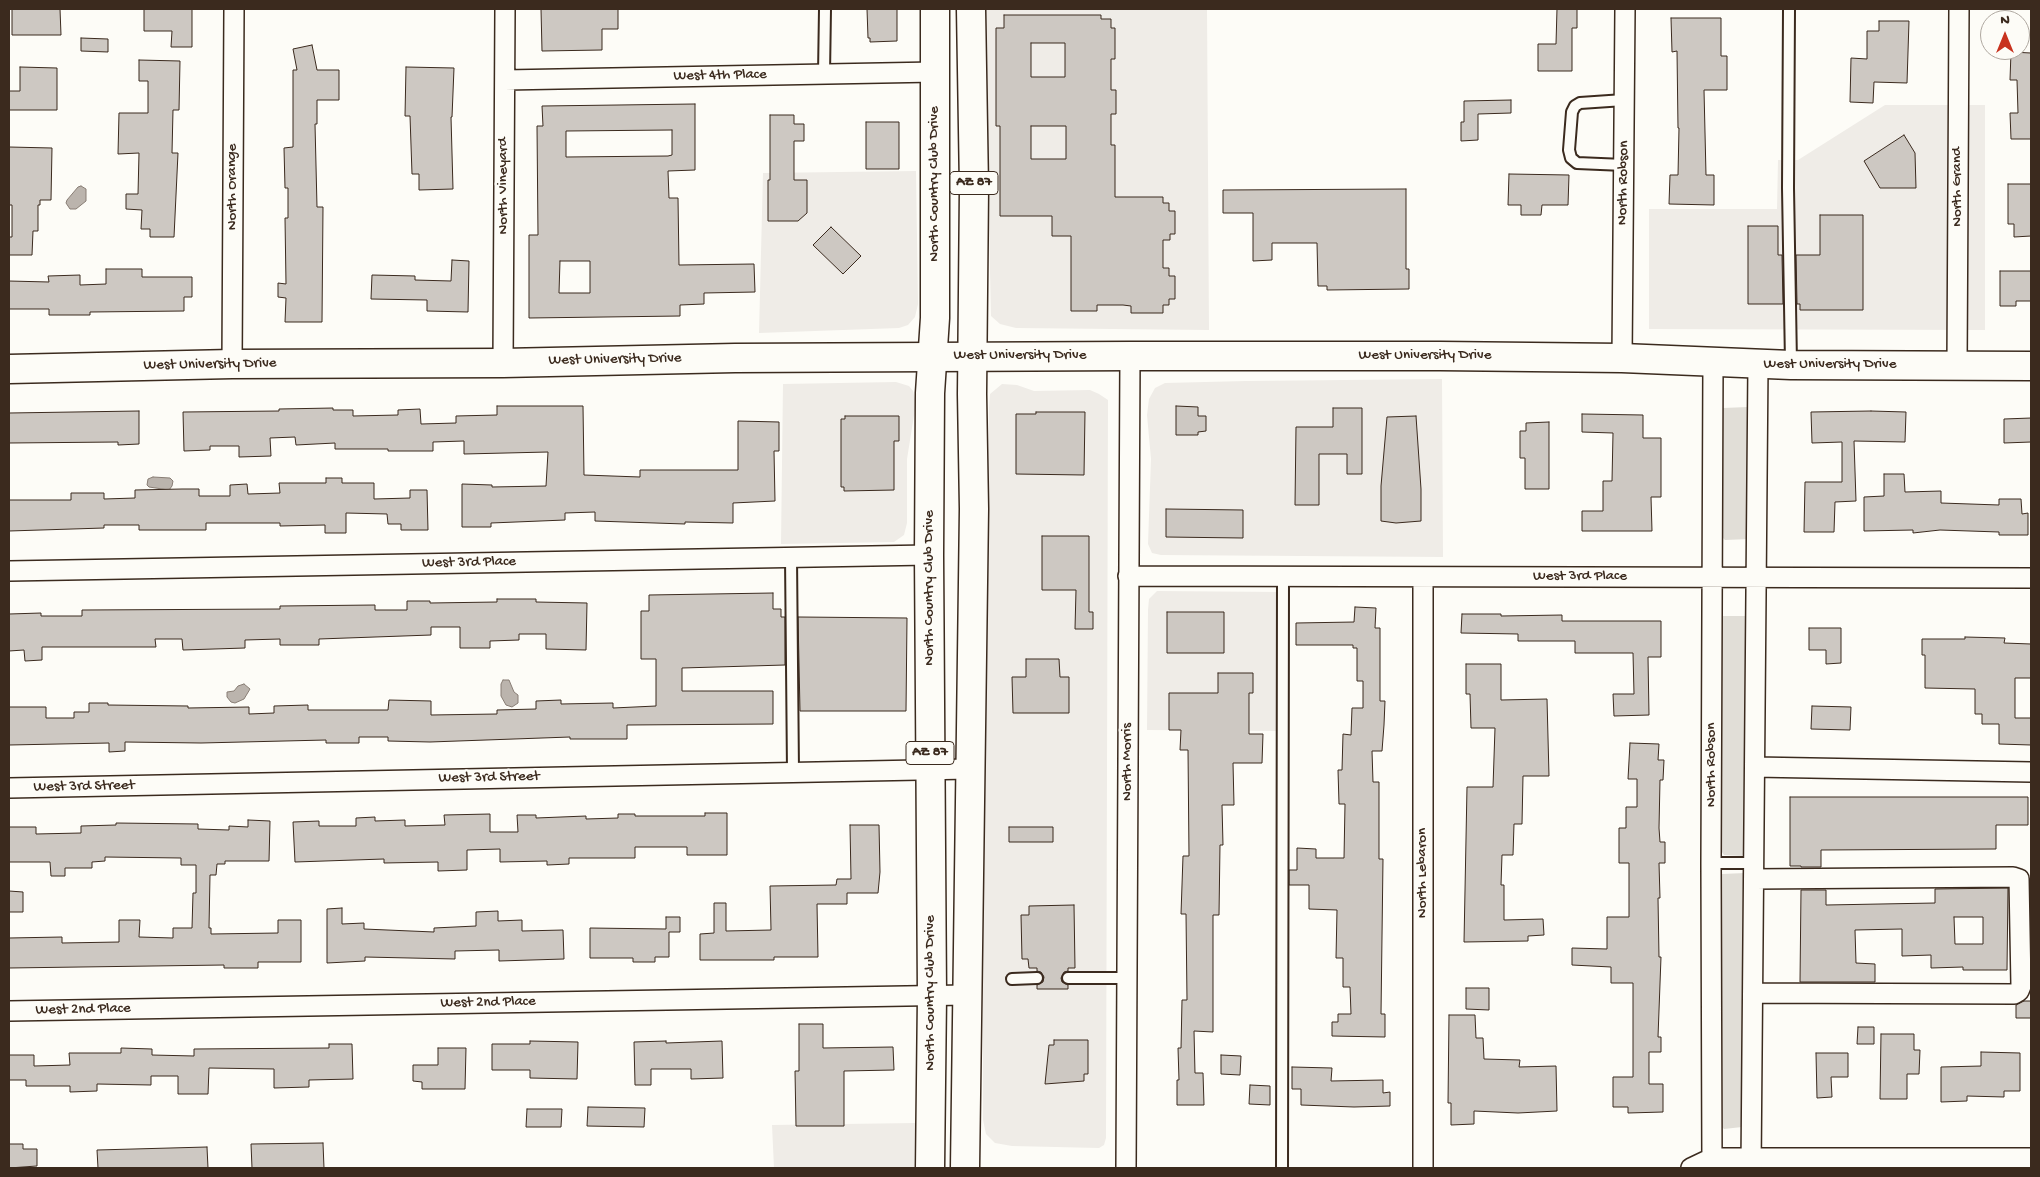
<!DOCTYPE html>
<style>
body{margin:0}
#map{position:relative;width:2040px;height:1177px;overflow:hidden;background:#fdfcf7;font-family:"Gochi Hand",sans-serif}
canvas{display:block}
.frame{position:absolute;inset:0;border:10px solid #3b2a1e;pointer-events:none}
.north{position:absolute;left:1980px;top:10px;width:50px;height:50px;box-sizing:border-box;background:#fdfcf7;border:1px solid #afa8a0;border-radius:50%;rotate:0deg;font-size:14px;font-weight:700;line-height:20px;text-align:center;color:#3b2a1e}
.north::after{content:'';display:block;margin:auto;width:18px;height:22px;background:#c8321e;clip-path:polygon(50% 0,100% 100%,50% 72%,0 100%)}
</style>
<div id="map">
<canvas width="2040" height="1177"></canvas>
<div class="frame"></div>
<div class="north">N</div>
</div>
<script>
const context = document.querySelector('canvas').getContext('2d');
context.lineJoin = 'round';
function paint(path, color) {
  context.fillStyle = color;
  context.fill(path, 'evenodd');
}
function shape(rows) {
  const path = new Path2D();
  for (const r of rows) {
    path.moveTo(r[0], r[1]);
    for (let i = 2; i < r.length; i += 2) path.lineTo(r[i], r[i + 1]);
  }
  return path;
}
function trace(path, color, width, dash) {
  context.strokeStyle = color;
  context.lineWidth = width;
  context.lineCap = dash ? 'butt' : 'round';
  context.setLineDash(dash || []);
  context.stroke(path);
}
function write(font, color, halo, rows, align = 'center') {
  context.font = font + ' "Gochi Hand",sans-serif';
  context.lineWidth = 4.5;
  context.setLineDash([]);
  context.textBaseline = 'middle';
  context.strokeStyle = halo;
  context.fillStyle = color;
  for (const [text, x, y, turn = 0] of rows) {
    context.save();
    context.translate(x, y);
    context.rotate((+turn || 0) * Math.PI / 180);
    context.textAlign = isNaN(turn) ? turn : align;
    if (halo) context.strokeText(text, 0, 0);
    context.fillText(text, 0, 0);
    context.restore();
  }
}
paint(shape([
 [984,9,1207,9,1209,330,1016,328,1000,324,991,316],
 [1885,105,1985,105,1985,330,1649,329,1649,209,1777,209,1778,160,1798,160],
 [916,171,918,304,915,317,908,325,899,328,759,333,763,173],
 [1442,379,1443,557,1161,555,1152,553,1148,544,1151,459,1147,415,1149,399,1155,388,1165,383,1246,381],
 [896,382,909,386,913,391,916,403,907,459,907,523,904,535,894,542,781,544,783,384],
 [1002,384,1017,385,1034,391,1090,390,1099,394,1108,400,1106,1138,1104,1145,1099,1148,1012,1146,995,1143,986,1134,983,1120,983,873,989,408,990,394],
 [1157,591,1280,592,1279,731,1147,730,1148,610,1149,599],
 [915,1123,914,1168,774,1168,772,1125]
]), '#efece7');
paint(shape([
 [1748,407,1750,539,1725,540,1720,535,1723,408],
 [1722,616,1747,616,1747,850,1742,856,1724,855,1720,849,1720,625],
 [1745,873,1742,1127,1724,1129,1720,1125,1720,877,1722,874],
 [1786,1164,2031,1167,2031,1168,1786,1168]
]), '#e1ded7');
const water = shape([
 [81,186,86,189,86,201,76,209,70,209,66,203,67,200,78,187,81,186],
 [153,477,170,478,173,481,172,486,169,490,149,487,147,485,148,479,153,477],
 [503,680,509,680,514,692,518,695,518,703,512,707,506,705,501,696,501,684,503,680],
 [244,684,250,689,244,699,235,703,231,702,227,697,227,692,234,691,238,686,244,684]
]);
paint(water, '#bbb4ad');
trace(water, '#887d74', 1);
const building = shape([
 [12,9,60,9,61,35,12,35,12,9],
 [144,9,192,9,192,47,171,47,172,31,144,31,144,9],
 [541,9,618,9,618,29,602,29,602,50,542,51,541,9],
 [867,9,897,9,897,41,870,42,870,38,868,38,867,9],
 [1557,9,1577,9,1577,28,1572,28,1572,71,1538,71,1538,44,1556,44,1557,9],
 [1004,15,1101,15,1101,19,1111,19,1111,28,1115,28,1115,59,1111,59,1111,90,1116,90,1116,114,1111,114,1111,145,1115,145,1115,197,1163,197,1163,203,1169,203,1169,211,1175,211,1175,234,1170,234,1170,240,1163,240,1163,268,1169,268,1169,276,1175,276,1175,299,1169,299,1169,305,1163,305,1163,313,1131,313,1131,306,1123,305,1097,305,1097,311,1071,311,1071,236,1052,236,1052,216,1000,216,1000,126,996,126,996,28,1004,28,1004,15],
 [1031,43,1065,43,1065,77,1031,77,1031,43],
 [1031,126,1066,126,1066,159,1031,159,1031,126],
 [1671,18,1721,18,1721,56,1727,56,1727,90,1704,90,1706,175,1714,175,1714,205,1669,204,1670,175,1678,175,1679,128,1678,128,1677,51,1672,52,1671,18],
 [1879,21,1909,21,1907,83,1874,82,1873,103,1850,102,1851,58,1867,59,1867,31,1879,31,1879,21],
 [81,38,108,39,108,52,81,51,81,38],
 [312,45,317,70,339,70,339,100,317,100,317,124,315,124,317,207,323,207,322,322,285,322,286,298,278,297,278,283,286,284,285,218,288,218,288,188,285,188,284,148,293,147,293,70,297,70,293,49,312,45],
 [2011,52,2031,53,2031,139,2011,139,2010,113,2018,113,2017,80,2010,80,2011,52],
 [139,60,180,61,179,110,173,110,172,153,178,153,174,237,150,237,150,229,141,229,142,210,126,209,126,194,138,194,139,153,118,154,119,113,148,113,148,81,139,81,139,60],
 [20,67,57,68,57,110,9,110,9,91,20,91,20,67],
 [406,67,454,68,452,117,451,117,453,189,419,190,419,174,412,174,410,116,405,116,406,67],
 [1511,100,1511,113,1478,114,1478,140,1461,141,1461,122,1464,122,1464,101,1511,100],
 [695,104,695,170,668,171,669,198,678,198,679,265,754,264,755,292,704,293,704,304,680,305,680,316,529,318,529,235,538,235,537,126,543,126,542,106,695,104],
 [672,130,672,155,668,156,566,157,566,131,672,130],
 [560,261,590,261,590,293,559,293,560,261],
 [770,115,794,115,794,124,804,124,804,141,794,141,794,180,807,180,807,213,798,221,768,221,768,180,770,180,770,115],
 [866,122,899,122,899,169,866,169,866,122],
 [1904,135,1915,153,1916,188,1880,188,1864,161,1904,135],
 [9,147,52,148,51,200,40,200,40,205,38,205,38,231,33,231,32,255,9,255,9,237,12,237,12,205,9,205,9,147],
 [1509,174,1569,175,1568,205,1542,205,1541,215,1521,215,1521,205,1508,205,1509,174],
 [2008,184,2031,184,2031,236,2014,237,2014,224,2008,224,2008,184],
 [1406,189,1406,269,1409,269,1409,289,1327,290,1327,286,1318,286,1317,243,1272,243,1272,260,1253,261,1253,213,1223,213,1223,190,1406,189],
 [1820,215,1863,215,1863,310,1800,310,1800,304,1797,304,1796,255,1820,255,1820,215],
 [1748,226,1778,226,1778,255,1782,255,1783,304,1748,304,1748,226],
 [831,227,861,256,843,274,813,245,831,227],
 [452,260,469,261,468,312,427,311,427,300,371,299,372,275,415,276,415,280,451,281,452,260],
 [106,269,142,269,142,277,192,277,192,297,184,297,184,311,90,312,90,315,49,315,49,309,9,309,9,281,49,282,48,276,80,275,80,285,106,284,106,269],
 [2000,271,2031,271,2031,301,2016,301,2016,306,2000,306,2000,271],
 [497,406,583,406,584,475,640,477,640,470,738,470,738,421,779,422,779,451,774,451,775,501,733,503,733,523,685,522,685,524,595,521,595,512,565,513,565,520,491,523,491,527,462,527,462,484,492,485,492,487,546,486,548,452,464,454,464,441,433,442,433,451,388,451,388,449,335,449,335,443,296,445,295,437,270,438,271,456,239,457,239,446,210,446,210,450,184,451,183,412,279,411,279,409,333,408,333,410,353,410,353,416,398,415,398,410,420,409,421,424,456,423,456,416,497,415,497,406],
 [1176,406,1198,407,1198,416,1206,416,1206,431,1198,432,1198,435,1176,435,1176,406],
 [1333,408,1362,408,1362,474,1347,474,1347,454,1319,454,1319,505,1295,505,1296,427,1333,427,1333,408],
 [139,411,139,444,118,445,118,442,9,443,9,413,139,411],
 [1871,411,1906,412,1905,442,1854,441,1856,501,1835,502,1834,532,1804,532,1805,482,1842,482,1842,442,1812,443,1811,412,1871,411],
 [1036,412,1085,412,1084,475,1016,474,1016,414,1036,414,1036,412],
 [1582,414,1643,415,1643,438,1661,438,1661,497,1651,497,1652,531,1582,531,1582,511,1603,511,1603,481,1612,481,1613,433,1582,432,1582,414],
 [845,416,899,416,899,441,894,441,894,490,844,491,844,487,841,487,841,419,845,419,845,416],
 [1416,416,1421,489,1421,521,1396,523,1381,521,1381,486,1387,417,1416,416],
 [2031,418,2031,442,2004,443,2004,419,2031,418],
 [1549,422,1549,489,1525,489,1525,458,1520,458,1520,431,1526,431,1526,423,1549,422],
 [1884,474,1904,474,1905,492,1941,491,1941,503,1999,505,1999,499,2021,499,2022,514,2028,513,2028,535,1999,535,1999,532,1940,530,1913,533,1913,530,1864,531,1864,497,1884,496,1884,474],
 [326,478,342,478,342,483,374,483,374,499,410,498,410,490,427,490,428,530,401,530,401,524,388,524,387,514,346,513,346,533,325,533,325,525,280,526,280,523,206,523,206,530,139,530,139,525,104,525,104,528,9,531,9,500,71,500,71,493,104,493,104,499,135,498,135,490,182,489,199,489,199,496,230,496,230,485,247,484,248,494,280,493,279,483,326,483,326,478],
 [1166,509,1243,510,1243,538,1166,537,1166,509],
 [1042,536,1089,536,1089,612,1093,612,1093,629,1075,629,1076,590,1042,590,1042,536],
 [773,593,773,609,781,609,781,617,785,617,785,665,682,668,682,691,773,691,773,724,627,725,627,739,570,739,570,737,430,742,388,741,388,737,359,737,359,743,326,743,326,740,201,743,125,742,125,751,109,752,109,743,9,745,9,707,46,707,46,718,74,718,74,712,89,712,89,703,108,703,108,705,188,706,188,708,249,707,249,714,274,713,274,706,308,705,308,710,388,710,389,700,431,701,431,715,497,714,497,710,536,709,536,701,561,700,561,704,613,703,613,708,656,706,656,659,641,659,641,611,649,611,649,595,773,593],
 [497,599,536,599,536,602,587,603,586,650,546,649,546,634,519,634,519,640,490,641,490,648,460,648,460,627,431,627,431,635,319,639,319,645,280,645,280,639,245,640,245,648,183,650,182,639,155,639,156,647,42,647,42,660,25,661,24,650,9,651,9,614,41,613,41,616,82,616,82,610,280,609,280,606,375,605,375,610,407,610,407,601,430,601,430,603,497,602,497,599],
 [1355,607,1376,608,1375,628,1380,628,1380,701,1385,701,1384,725,1382,751,1372,751,1373,782,1379,782,1379,859,1383,859,1381,1014,1385,1014,1385,1037,1332,1036,1332,1022,1338,1022,1338,1014,1351,1014,1350,987,1343,987,1343,958,1336,958,1337,910,1309,909,1309,885,1289,885,1289,870,1297,870,1297,848,1316,849,1316,858,1344,858,1345,804,1339,804,1338,770,1342,770,1343,734,1351,735,1352,708,1363,708,1363,681,1357,681,1357,648,1353,648,1353,645,1296,645,1296,623,1354,622,1355,607],
 [1167,612,1224,612,1224,653,1167,653,1167,612],
 [1462,614,1501,614,1501,616,1562,615,1562,621,1661,621,1661,657,1648,657,1649,715,1614,716,1613,694,1634,694,1633,653,1575,653,1575,641,1518,641,1518,634,1461,633,1462,614],
 [798,617,907,618,906,711,800,711,798,617],
 [1809,628,1841,628,1841,663,1826,664,1826,650,1809,650,1809,628],
 [1965,637,2005,638,2004,643,2031,644,2031,678,2015,678,2015,718,2031,718,2031,745,1999,744,1999,724,1982,724,1982,714,1975,714,1975,689,1925,688,1925,655,1922,655,1922,639,1965,639,1965,637],
 [1026,659,1059,659,1060,677,1069,677,1069,713,1013,713,1012,677,1026,677,1026,659],
 [1466,664,1501,664,1501,700,1547,699,1549,776,1523,776,1522,824,1514,824,1513,855,1502,855,1501,885,1504,885,1504,920,1543,919,1544,935,1528,936,1528,941,1464,942,1467,787,1493,787,1495,728,1471,728,1470,694,1466,694,1466,664],
 [1218,673,1253,673,1253,693,1249,693,1249,734,1263,734,1262,763,1233,763,1234,805,1222,805,1223,845,1220,845,1219,915,1213,915,1213,1032,1194,1031,1195,1073,1203,1073,1204,1105,1177,1105,1177,1080,1179,1080,1178,1048,1181,1048,1182,1000,1187,1000,1186,914,1181,914,1183,856,1189,856,1188,750,1180,750,1181,730,1169,730,1169,693,1218,693,1218,673],
 [1812,706,1851,707,1850,730,1811,729,1812,706],
 [1630,743,1659,744,1658,760,1664,760,1663,780,1660,780,1659,828,1660,842,1665,842,1665,863,1659,863,1660,898,1658,898,1659,957,1661,957,1658,1037,1661,1037,1661,1052,1649,1052,1649,1084,1663,1084,1663,1112,1628,1113,1628,1107,1613,1107,1613,1077,1633,1077,1633,983,1611,983,1611,967,1572,965,1572,948,1607,949,1607,917,1629,917,1629,863,1619,863,1619,828,1626,828,1626,807,1637,807,1637,779,1628,779,1630,743],
 [1790,797,2028,797,2028,825,1996,825,1996,849,1821,850,1821,867,1801,867,1801,866,1790,866,1790,797],
 [705,813,727,813,727,855,687,855,687,847,635,847,635,858,569,858,569,864,547,865,547,861,500,862,500,849,467,850,467,870,438,871,438,862,384,863,384,859,295,862,293,822,319,821,319,826,356,826,356,818,375,817,375,821,405,820,405,826,445,825,444,815,490,814,490,832,518,832,517,815,536,815,536,818,586,816,586,819,618,818,618,814,635,814,635,816,705,816,705,813],
 [248,820,270,821,269,861,225,861,225,864,217,864,216,875,210,875,209,928,211,928,211,934,278,933,278,920,301,920,301,962,258,962,258,968,224,968,224,965,9,968,9,938,62,937,62,943,119,942,119,920,140,920,139,937,173,938,173,928,192,928,193,893,196,893,196,865,181,865,181,858,105,857,105,861,92,862,92,868,65,868,65,876,51,876,50,862,9,862,9,827,36,827,36,834,81,833,81,826,116,825,116,823,198,824,198,829,229,830,229,826,248,827,248,820],
 [850,825,879,825,880,872,878,893,847,893,847,904,817,904,818,957,774,957,774,960,700,960,700,934,714,933,714,903,726,903,726,931,771,930,770,886,836,885,837,879,851,879,850,825],
 [1009,827,1053,827,1053,842,1009,842,1009,827],
 [2008,888,2007,970,1963,970,1963,967,1931,968,1931,955,1902,956,1902,929,1855,930,1856,963,1875,964,1875,982,1800,982,1801,890,1826,890,1826,905,1935,903,1935,889,2008,888],
 [1954,917,1983,917,1983,944,1955,944,1954,917],
 [9,891,23,892,23,912,9,912,9,891],
 [1074,905,1075,968,1068,968,1068,971,1064,972,1061,978,1062,982,1068,985,1068,989,1037,989,1037,985,1043,982,1044,977,1041,972,1037,971,1037,968,1029,968,1028,959,1022,959,1021,915,1029,915,1029,906,1074,905],
 [342,908,342,924,364,923,364,929,434,932,434,928,476,926,476,912,498,911,498,921,522,920,522,931,563,930,564,959,499,961,499,950,455,951,455,959,365,957,365,961,327,963,327,909,342,908],
 [666,917,680,917,680,932,669,932,669,957,655,957,655,962,633,962,633,958,590,958,590,928,666,929,666,917],
 [1466,988,1489,988,1489,1010,1466,1009,1466,988],
 [2024,1001,2031,1001,2031,1018,2016,1018,2016,1005,2024,1001],
 [1449,1015,1475,1015,1476,1038,1483,1038,1484,1059,1520,1060,1519,1067,1556,1066,1557,1111,1518,1113,1474,1111,1474,1124,1451,1125,1451,1103,1448,1103,1449,1015],
 [799,1024,823,1024,823,1048,893,1047,894,1070,844,1071,844,1126,796,1126,795,1071,799,1071,799,1024],
 [1858,1027,1874,1027,1874,1044,1857,1044,1858,1027],
 [1881,1034,1914,1034,1914,1050,1920,1050,1919,1074,1907,1074,1907,1099,1880,1099,1881,1034],
 [1054,1040,1088,1040,1088,1074,1084,1074,1084,1081,1045,1084,1049,1045,1054,1045,1054,1040],
 [530,1041,578,1042,577,1079,530,1078,530,1070,492,1070,492,1044,530,1044,530,1041],
 [666,1041,666,1043,722,1041,723,1078,691,1079,691,1069,651,1069,651,1085,635,1085,634,1042,666,1041],
 [329,1044,352,1044,353,1079,309,1080,309,1087,274,1088,274,1069,209,1068,208,1094,178,1094,178,1076,151,1076,151,1085,97,1084,97,1091,70,1092,70,1086,26,1086,26,1080,9,1080,9,1055,34,1055,34,1066,70,1065,69,1053,121,1053,121,1048,152,1049,152,1055,194,1056,194,1049,329,1048,329,1044],
 [438,1048,466,1048,465,1089,422,1089,422,1082,413,1081,413,1065,438,1065,438,1048],
 [1981,1052,2020,1053,2020,1091,2004,1091,2004,1097,1967,1096,1967,1101,1941,1102,1941,1067,1981,1066,1981,1052],
 [1816,1053,1848,1053,1848,1077,1831,1077,1832,1097,1817,1098,1816,1053],
 [1221,1055,1241,1056,1240,1075,1221,1074,1221,1055],
 [1292,1067,1332,1068,1331,1081,1383,1080,1383,1093,1390,1092,1390,1106,1354,1107,1301,1105,1301,1089,1292,1089,1292,1067],
 [1250,1085,1270,1086,1270,1105,1249,1104,1250,1085],
 [588,1107,645,1108,644,1127,587,1126,588,1107],
 [527,1109,562,1109,561,1127,526,1127,527,1109],
 [323,1143,324,1168,252,1168,251,1144,323,1143],
 [9,1144,23,1144,23,1149,37,1149,37,1166,9,1168,9,1144],
 [207,1147,208,1168,98,1168,97,1150,207,1147]
]);
paint(building, '#cdc8c2');
trace(building, '#3b2a1e', 1);
const lane = shape([
 [1789,9,1788,188,1791,363],
 [824,74,825,9],
 [1624,165,1577,163,1571,158,1569,150,1572,112,1575,106,1580,103,1624,100],
 [791,557,793,772],
 [1711,863,1754,863],
 [1068,978,1127,978],
 [1012,979,1037,978],
 [1282,1168,1283,577]
]);
const street = shape([
 [505,80,935,72],
 [1622,358,1625,9],
 [503,363,505,9],
 [232,364,234,9],
 [1957,365,1959,9],
 [9,571,929,555],
 [1128,576,2031,578],
 [1423,578,1423,1168],
 [1755,767,2031,772],
 [9,788,969,769],
 [1753,993,2014,994,2019,991,2021,986,2019,879,2013,877,1754,879],
 [9,1011,966,995],
 [1126,1168,1130,356],
 [1691,1168,1712,1158,2031,1158],
 [1712,1168,1711,863,1713,362],
 [1751,1168,1758,364]
]);
const secondary = shape([
 [9,369,232,364,503,363,735,358,1130,356,1440,356,1622,358,1791,365,2031,366]
]);
const primary = shape([
 [930,1168,932,996,929,555,930,393,935,318,935,9],
 [965,1168,974,509,972,394,974,188,971,9]
]);
trace(lane, '#3b2a1e', 14);
trace(street, '#3b2a1e', 22);
trace(secondary, '#3b2a1e', 31);
trace(primary, '#3b2a1e', 31);
trace(lane, '#fdfcf7', 10);
trace(street, '#fdfcf7', 19);
trace(secondary, '#fdfcf7', 28);
trace(primary, '#fdfcf7', 28);
for (const [x, y, w] of [
 [974,183,48],
 [930,753,48]
]) {
  const box = new Path2D();
  box.roundRect(x - w / 2, y - 11.5, w, 23, 4);
  context.fillStyle = '#fdfcf7';
  context.fill(box);
  trace(box, '#3b2a1e', 1);
}
write('bold 14px', '#3b2a1e', null, [
 ["AZ 87",974,183],
 ["AZ 87",930,753]
]);
write('15px', '#3b2a1e', '#fdfcf7', [
 ["West 4th Place",720,76,-1],
 ["North Robson",1624,183,-89],
 ["North Country Club Drive",935,184,-90],
 ["North Vineyard",504,186,-90],
 ["North Orange",233,187,-90],
 ["North Grand",1958,187,-90],
 ["West University Drive",1020,356],
 ["West University Drive",1425,356],
 ["West University Drive",615,360,-1],
 ["West University Drive",210,365,-1],
 ["West University Drive",1830,365],
 ["West 3rd Place",469,563,-1],
 ["West 3rd Place",1580,577],
 ["North Country Club Drive",930,588,-90],
 ["North Morris",1128,762,-90],
 ["North Robson",1712,765,-90],
 ["West 3rd Street",489,778,-1],
 ["West 3rd Street",84,787,-1],
 ["North Lebaron",1423,873,-90],
 ["North Country Club Drive",931,993,-90],
 ["West 2nd Place",488,1003,-1],
 ["West 2nd Place",83,1010,-1]
]);
</script>
